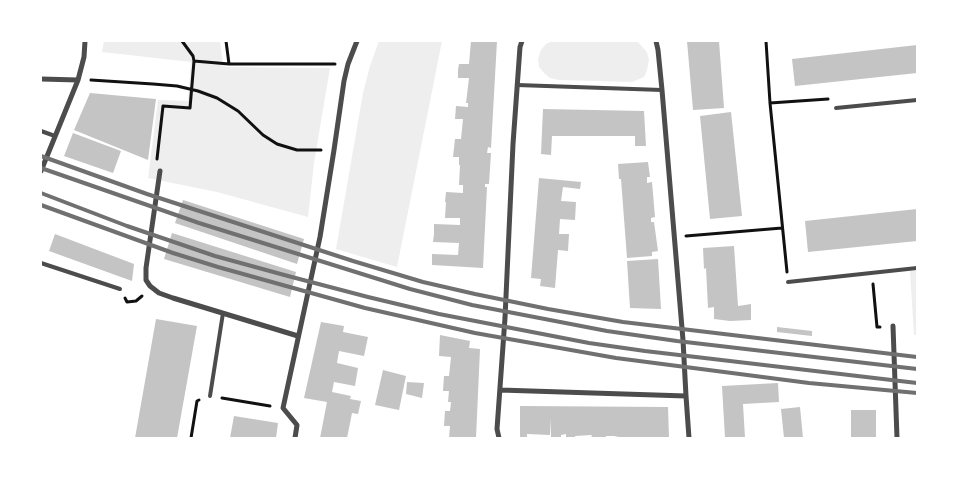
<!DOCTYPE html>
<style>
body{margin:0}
#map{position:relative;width:958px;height:479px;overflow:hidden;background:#fff;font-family:Lato,sans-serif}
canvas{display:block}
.frame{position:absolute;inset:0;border:42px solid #fff;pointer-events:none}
</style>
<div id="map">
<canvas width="958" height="479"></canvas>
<div class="frame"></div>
</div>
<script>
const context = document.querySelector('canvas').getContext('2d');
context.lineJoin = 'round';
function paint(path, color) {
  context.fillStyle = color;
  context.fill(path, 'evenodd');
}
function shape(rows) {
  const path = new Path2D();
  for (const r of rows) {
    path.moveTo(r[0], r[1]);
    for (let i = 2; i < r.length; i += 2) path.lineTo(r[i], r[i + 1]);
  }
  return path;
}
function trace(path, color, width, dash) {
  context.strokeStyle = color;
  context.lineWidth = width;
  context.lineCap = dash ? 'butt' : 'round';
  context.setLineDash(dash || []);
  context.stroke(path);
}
paint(shape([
 [104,41,220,41,223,64,226,67,330,68,314,163,308,217,217,192,148,178,158,100,188,101,191,62,102,52],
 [379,41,442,41,397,267,336,249,363,93,370,66],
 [553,41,637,41,647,52,649,60,647,70,644,77,632,82,559,80,550,78,544,73,539,67,538,59,541,50,546,44],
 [910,271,917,271,917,335,914,335]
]), '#eee');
paint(shape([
 [471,41,497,41,491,148,488,147,487,153,491,153,489,184,485,184,485,187,487,187,483,268,432,265,432,254,458,255,459,243,433,242,434,234,434,224,460,225,460,218,445,218,446,202,445,202,446,192,463,193,463,185,459,185,460,165,459,165,459,157,453,157,455,139,461,139,463,119,455,119,456,106,468,107,468,103,466,103,469,78,458,78,458,70,459,64,469,64],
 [687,41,719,41,724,108,693,110],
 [917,45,917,73,795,86,792,59],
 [90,93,156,99,148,160,74,130],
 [543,109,644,111,646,146,635,146,635,136,552,136,551,155,541,154],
 [731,112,742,216,710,219,700,116],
 [73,133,121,151,113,173,64,156],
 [648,162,650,177,647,177,647,183,652,182,655,217,651,218,651,222,654,222,658,251,652,252,652,256,627,258,621,179,619,179,618,164],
 [539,178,581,182,580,189,563,187,561,201,576,202,575,220,560,219,559,234,569,234,568,251,558,250,555,288,540,286,541,279,531,278],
 [183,200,304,239,297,264,175,223],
 [917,209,917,241,808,252,805,221],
 [172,233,296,272,290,297,164,259],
 [55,234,134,264,132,281,49,251],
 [734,246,738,306,751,304,751,320,730,321,714,319,714,307,708,308,706,268,704,269,703,248],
 [658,259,661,309,630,308,627,261],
 [156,319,197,326,177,438,135,438],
 [321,322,344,326,343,332,368,337,364,356,339,351,337,363,358,368,355,386,334,382,332,392,351,396,350,399,361,401,358,414,352,413,347,438,320,438,327,402,304,398],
 [777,327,812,331,812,336,777,332],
 [440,335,470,341,469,348,480,349,476,438,449,438,450,426,444,426,445,411,450,411,451,402,448,402,449,391,443,391,444,376,449,376,451,357,439,356],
 [383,370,406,376,399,410,375,405],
 [407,382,424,383,422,398,406,394],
 [778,383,779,402,743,404,745,438,725,438,722,386],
 [520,406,668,407,669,438,624,438,614,436,606,436,606,438,591,438,592,435,575,436,575,438,566,438,566,434,561,435,561,438,551,438,551,418,550,435,527,434,527,438,520,438],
 [800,407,803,438,784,438,781,409],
 [851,410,876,410,876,438,851,438],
 [234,416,278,423,276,438,230,438]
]), '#c4c4c4');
trace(shape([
 [182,41,193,56,194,61,229,64,335,64],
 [226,41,229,64],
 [766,41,770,103,787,272],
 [91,80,153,84,177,86,198,91,217,98,238,111,263,135,277,144,297,150,321,150],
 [770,103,828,99],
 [157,159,163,106,190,108,194,61],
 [686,236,782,228],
 [873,284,877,327,880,327],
 [125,298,127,302,136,301,142,296],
 [222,398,270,406],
 [191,438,197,401,199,400]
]), '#111', 3);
trace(shape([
 [517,85,662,90],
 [836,108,917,100],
 [41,131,55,136],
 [41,263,120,289],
 [788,282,917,268],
 [210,396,223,313]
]), '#4c4c4c', 4);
trace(shape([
 [656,41,658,50,662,90,683,340,686,396,689,438],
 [41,79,78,80],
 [41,171,78,80,84,57,85,41],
 [160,171,146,268,146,280,150,286,159,293,173,298,298,336],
 [893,326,897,438],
 [500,390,686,396],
 [295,438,297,425,283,408,320,237,334,150,344,81,348,64,357,41],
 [499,438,497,429,505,318,513,144,520,47,522,41]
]), '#4c4c4c', 5);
trace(shape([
 [41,156,147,194,353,261,423,282,475,294,548,309,623,322,917,357],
 [41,168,199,223,410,289,472,305,607,331,677,341,917,369],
 [41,193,127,226,215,256,288,276,368,297,439,314,589,343,645,351,917,383],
 [41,205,173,253,218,267,365,308,475,333,616,358,809,383,917,393]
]), '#707070', 4);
</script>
